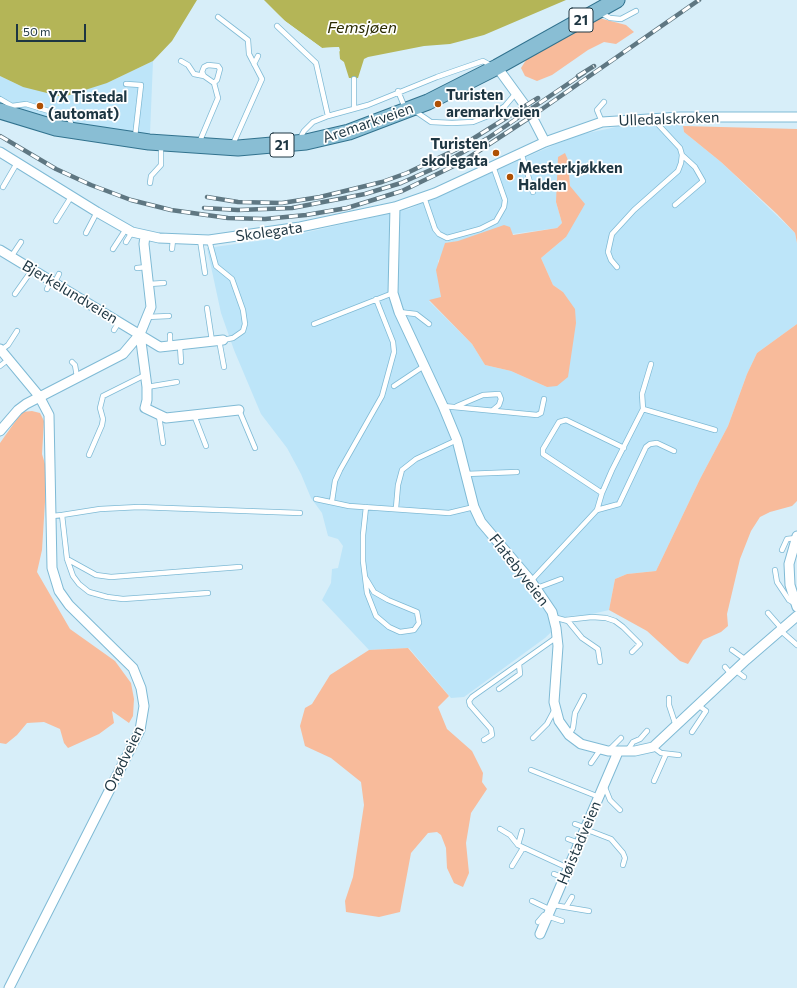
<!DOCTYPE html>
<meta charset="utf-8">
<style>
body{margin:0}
#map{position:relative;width:797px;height:988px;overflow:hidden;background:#d7eef9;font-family:Commissioner,sans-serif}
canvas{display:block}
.scale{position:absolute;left:16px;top:24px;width:70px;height:18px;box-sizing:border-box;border:2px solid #1e3642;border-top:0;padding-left:5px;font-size:12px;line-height:14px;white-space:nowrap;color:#1e3642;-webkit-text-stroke:3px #fff;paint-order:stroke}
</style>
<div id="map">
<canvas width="797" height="988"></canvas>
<div class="scale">50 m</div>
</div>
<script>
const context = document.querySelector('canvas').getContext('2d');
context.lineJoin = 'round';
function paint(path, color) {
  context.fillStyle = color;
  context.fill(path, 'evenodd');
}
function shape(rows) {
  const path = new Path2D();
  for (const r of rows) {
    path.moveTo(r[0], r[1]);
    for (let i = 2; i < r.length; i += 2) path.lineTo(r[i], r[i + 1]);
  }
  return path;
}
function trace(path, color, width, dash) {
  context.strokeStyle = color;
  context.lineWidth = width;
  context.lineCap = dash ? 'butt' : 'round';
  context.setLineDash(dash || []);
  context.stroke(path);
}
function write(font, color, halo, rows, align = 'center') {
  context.font = font + ' Commissioner,sans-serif';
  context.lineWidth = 3.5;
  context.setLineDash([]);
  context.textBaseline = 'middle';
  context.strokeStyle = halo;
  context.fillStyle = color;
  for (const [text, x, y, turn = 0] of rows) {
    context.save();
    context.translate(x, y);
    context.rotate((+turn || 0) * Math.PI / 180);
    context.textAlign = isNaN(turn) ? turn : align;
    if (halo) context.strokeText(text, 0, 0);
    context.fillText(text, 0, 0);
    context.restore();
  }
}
paint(shape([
 [153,61,150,134,60,123,0,104,0,76,23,87,107,83],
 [674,122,683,126,684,132,721,162,795,233,797,243,797,324,757,353,747,374,728,426,700,479,656,571,627,574,615,579,609,610,588,615,568,616,545,638,464,697,451,698,409,648,369,650,322,600,331,583,332,569,338,568,343,546,338,539,328,536,322,513,311,498,301,474,287,448,261,414,234,350,221,313,207,248,286,237,409,209,556,144,583,134,621,126],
 [568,160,570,186,566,237,541,258,553,285,563,292,547,387,511,371,485,365,472,344,429,301,441,298,438,261,443,254,446,243,557,228,562,223,556,202]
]), '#bde5f9');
paint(shape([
 [599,18,626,25,634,32,616,44,604,42,588,50,552,75,537,81,525,76,521,68,528,57],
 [683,126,797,129,797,243,795,233,777,214,721,162,684,132],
 [565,153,568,160,570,186,585,204,566,237,541,258,553,285,563,292,575,309,576,323,568,377,557,386,547,387,511,371,485,365,472,344,429,300,441,297,436,270,445,243,458,241,504,225,510,227,513,235,557,228,562,223,556,202,558,157],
 [797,324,797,501,792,506,770,512,760,517,751,531,740,559,727,614,728,626,721,632,703,640,688,664,680,661,647,631,609,610,615,579,627,574,656,571,700,479,728,426,747,374,757,353],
 [32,411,40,413,44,421,42,454,45,464,45,502,42,550,37,572,70,629,115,661,131,683,134,699,133,716,129,723,112,711,114,723,99,734,68,748,64,743,60,729,44,722,27,723,17,735,6,744,0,743,0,443,22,412],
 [408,648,449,696,438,707,447,729,472,751,483,773,482,782,487,789,471,813,466,843,469,873,463,887,454,883,447,868,446,848,441,835,437,832,428,833,411,853,400,912,379,917,346,912,345,901,353,877,364,805,361,782,331,758,305,746,300,726,305,708,312,704,330,675,369,650]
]), '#f8bb9b');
paint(shape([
 [0,0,197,0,172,41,153,61,107,83,63,97,23,87,0,76],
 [264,0,566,0,484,35,450,44,424,46,368,57,364,59,358,78,349,78,344,62,340,59,339,47,322,48,285,21]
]), '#b4b557');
paint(shape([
 [262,0,285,21,322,48,339,47,340,51,338,52,337,49,321,49,283,23]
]), '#d7eef9');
const service = shape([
 [601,13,610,18,621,19,636,11],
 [218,17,248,40,249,54,262,79,233,144],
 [277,26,316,63,328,116],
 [181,61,188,65,194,74,204,76],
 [254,64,258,56],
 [354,79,354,109],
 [126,84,141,85,135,137],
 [398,91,405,108],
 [0,99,12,106],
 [6,110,12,106,26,104,65,116,70,120,72,128],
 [415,111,431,122,452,123,473,122,493,114,505,106,516,93],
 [602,122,597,110,604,102],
 [299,140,304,131,313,122,328,116,368,105,437,77,483,61,492,66],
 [199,143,218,98,214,83,204,76,202,72,204,67,208,65,218,66,220,69,217,80,214,83],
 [521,152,533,192],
 [150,183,151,176,161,165,161,145],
 [3,187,17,163],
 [424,197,435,229,439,234,447,238,480,229,496,221,504,207,505,200,493,166],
 [675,205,703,181,695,167,682,155],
 [56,221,71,197],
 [86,233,97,212],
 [200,240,205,273],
 [209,240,216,266,232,279,243,310,245,324,243,331,233,338,223,340],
 [126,242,132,232],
 [113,249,126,229],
 [172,249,173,240],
 [11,257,21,242],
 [617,267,611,260,608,252,612,234,634,210,678,171,681,163,682,155,680,148,654,120],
 [137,268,147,267],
 [54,284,59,274],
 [149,284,164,283],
 [47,289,51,281],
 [15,294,32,270],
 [207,308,212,341],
 [399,312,416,314,429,324],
 [147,317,169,316],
 [314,324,393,293],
 [114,330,119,322],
 [219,340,224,367],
 [180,346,181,362],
 [170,347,170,335],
 [1,350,8,345,17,331],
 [72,362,75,365,77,377],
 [0,366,9,359],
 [394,386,424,366],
 [147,387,177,382],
 [443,406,537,415,541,413,544,399],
 [457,406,483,395,499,394,501,399,499,405,493,410],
 [643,409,715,430],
 [239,410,255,448],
 [194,415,206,446],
 [159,416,163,443],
 [89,455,102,425,103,419,100,408,103,396,145,375],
 [466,474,517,472],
 [602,493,543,454,543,449,559,422,566,420,624,448],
 [316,499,349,506,449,513,474,507],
 [332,501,335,481,340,470,382,396,394,352,393,342,376,299],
 [396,508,398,485,402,470,416,459,457,440],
 [597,510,619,504,646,447,650,444,657,443,674,451],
 [62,515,100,509,139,507,300,513],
 [52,516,62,515,67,559,73,576,79,584,89,592,107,597,123,599,208,593],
 [782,550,787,539,796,538],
 [67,559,96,575,111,577,240,567],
 [775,570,777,582,789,600,794,603],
 [365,577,374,592,388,600,417,612,419,623,414,630,400,632,389,627,376,616,367,593,363,561,363,535,366,507],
 [531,581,597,510,602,493,612,470,643,409,642,394,651,364],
 [537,588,561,579],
 [768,613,782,629],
 [553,617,568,621,582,638,598,649,600,662],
 [565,620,592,617,606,618,615,621,623,627,640,644,632,652],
 [780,630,797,645],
 [732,650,746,660],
 [725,667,731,674],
 [735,670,744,677],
 [499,689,520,674,519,664],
 [669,698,669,705,676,726],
 [692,732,706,711,698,705],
 [569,735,573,728,575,713,584,696],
 [533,738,547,724,555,709],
 [484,740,492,735,491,729,470,705,469,701,472,697,557,637],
 [653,747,661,753,679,755],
 [609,750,621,738],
 [627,751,633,742,640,739,647,731],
 [591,763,600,750],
 [531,770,599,797],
 [654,781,666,754],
 [604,785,610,800,620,810],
 [575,824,586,828],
 [500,829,510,835,518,845,568,868],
 [585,829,611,839,623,853,625,858,623,865],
 [568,839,579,843],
 [518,845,522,831],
 [512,866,523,848],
 [554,874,564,878],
 [532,901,551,910],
 [553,905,589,911],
 [566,907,572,897],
 [538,922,544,915,562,921]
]);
const minor = shape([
 [497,67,529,111,545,142],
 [0,152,97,212,132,232,159,238,209,240,300,227,395,207,435,193,545,142,602,122,680,117,797,117],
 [395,207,393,293,399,312,443,406,457,440,474,507,481,522,531,581,552,612,556,628,558,646,554,702,559,721,569,735,581,744,608,751,635,751,653,747,746,660,797,616],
 [145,236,144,244,151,307,140,334,147,387,147,400,145,408,166,418,239,410],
 [0,250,160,347,223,340],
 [0,349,39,396,49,415,52,568,59,591,69,605,133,668,141,688,144,706,140,730,9,988],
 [0,431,18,410,26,404,123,354,140,334],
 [797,536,789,564,790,585,797,607],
 [540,934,618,752]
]);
const primary = shape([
 [0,111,56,128,149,142,238,148,306,142,349,132,428,102,497,67,617,0]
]);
trace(service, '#7fbad5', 6);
trace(minor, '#7fbad5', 11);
trace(primary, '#31728e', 17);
trace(service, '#fff', 4.5);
trace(minor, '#fff', 9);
trace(primary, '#89bed4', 15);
const rail = shape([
 [578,76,594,66],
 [0,136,56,169,91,185,131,200,171,210,228,218,265,219,306,215,347,208,402,191,462,162,532,116,699,0],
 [207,197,238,202,282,203,320,197,382,182,407,173,455,150,538,98],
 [204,208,238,210,292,208,365,194,401,183,435,168,488,138,584,73]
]);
trace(rail, '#5f7782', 4.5);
trace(rail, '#fff', 3, [9]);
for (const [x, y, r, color] of [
 [438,104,4,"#af5003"],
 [40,106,4,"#af5003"],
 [496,153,4,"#af5003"],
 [510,177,4,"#af5003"]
]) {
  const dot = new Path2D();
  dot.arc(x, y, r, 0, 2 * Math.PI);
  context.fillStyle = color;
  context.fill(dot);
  trace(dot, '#fff', 1.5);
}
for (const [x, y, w] of [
 [581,20,24],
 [282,145,24]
]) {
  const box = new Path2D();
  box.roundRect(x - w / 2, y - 12, w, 24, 3);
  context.fillStyle = '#fff';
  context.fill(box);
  trace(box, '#1e3642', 1);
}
write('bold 14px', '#1e3642', null, [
 ["21",581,20],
 ["21",282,145]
]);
write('bold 15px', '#1e3642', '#fff', [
 ["Turisten",446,95],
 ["aremarkveien",446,112],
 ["YX Tistedal",48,97],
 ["(automat)",48,114],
 ["Turisten",488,144,"right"],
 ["skolegata",488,161,"right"],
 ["Mesterkjøkken",518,168],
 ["Halden",518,185]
], 'left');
write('15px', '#1e3642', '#fff', [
 ["Ulledalskroken",669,119,-2],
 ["Aremarkveien",368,123,-19],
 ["Skolegata",269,232,-8],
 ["Bjerkelundveien",70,292,31],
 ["Flatebyveien",519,570,52],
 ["Orødveien",124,759,-64],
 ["Høistadveien",579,843,-67]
]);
write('italic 16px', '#2c2c03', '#fff', [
 ["Femsjøen",362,28]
]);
</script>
